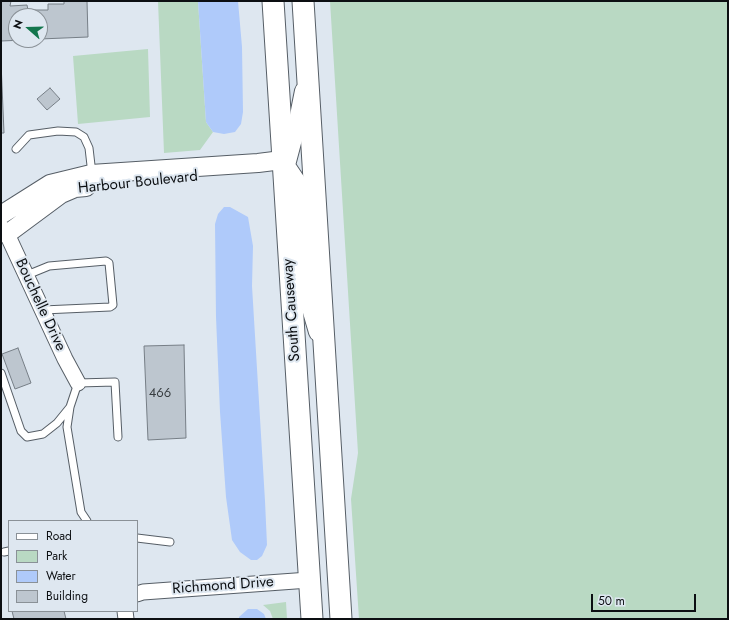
<!DOCTYPE html>
<style>
body{margin:0}
#map{position:relative;width:729px;height:620px;overflow:hidden;background:#dee7f0;font-family:Jost,sans-serif}
canvas{display:block}
.frame{position:absolute;inset:0;border:2px solid #0c0f12;pointer-events:none}
.legend{position:absolute;left:8px;top:520px;width:130px;height:92px;box-sizing:border-box;background:#dee7f0;border:1px solid #8a9197;margin:0;padding:5px 7px;list-style:none;font-size:12px;color:#0c0f12}
.legend li{display:flex;align-items:center;gap:8px;height:20px}
.legend b{width:20px;border:1px solid #8a9197}
.north{position:absolute;left:8px;top:8px;width:40px;height:40px;box-sizing:border-box;background:#dee7f0;border:1px solid #8a9197;border-radius:50%;rotate:290deg;font-size:11px;font-weight:700;line-height:16px;text-align:center;color:#0c0f12}
.north::after{content:'';display:block;margin:auto;width:14px;height:18px;background:#13764d;clip-path:polygon(50% 0,100% 100%,50% 72%,0 100%)}
.scale{position:absolute;left:591px;top:594px;width:105px;height:18px;box-sizing:border-box;border:2px solid #0c0f12;border-top:0;padding-left:5px;font-size:12px;line-height:14px;white-space:nowrap;color:#0c0f12;-webkit-text-stroke:3px #dee7f0;paint-order:stroke}
</style>
<div id="map">
<canvas width="729" height="620"></canvas>
<div class="frame"></div>
<ul class="legend">
<li><b style="height:5px;background:#fff"></b>Road</li>
<li><b style="height:11px;background:#b9d9c3"></b>Park</li>
<li><b style="height:11px;background:#afcafa"></b>Water</li>
<li><b style="height:11px;background:#bdc6cf"></b>Building</li>
</ul>
<div class="north">N</div>
<div class="scale">50 m</div>
</div>
<script>
const context = document.querySelector('canvas').getContext('2d');
context.lineJoin = 'round';
function paint(path, color) {
  context.fillStyle = color;
  context.fill(path, 'evenodd');
}
function shape(rows) {
  const path = new Path2D();
  for (const r of rows) {
    path.moveTo(r[0], r[1]);
    for (let i = 2; i < r.length; i += 2) path.lineTo(r[i], r[i + 1]);
  }
  return path;
}
function trace(path, color, width, dash) {
  context.strokeStyle = color;
  context.lineWidth = width;
  context.lineCap = dash ? 'butt' : 'round';
  context.setLineDash(dash || []);
  context.stroke(path);
}
function write(font, color, halo, rows, align = 'center') {
  context.font = font + ' Jost,sans-serif';
  context.lineWidth = 4;
  context.setLineDash([]);
  context.textBaseline = 'middle';
  context.strokeStyle = halo;
  context.fillStyle = color;
  for (const [text, x, y, turn = 0] of rows) {
    context.save();
    context.translate(x, y);
    context.rotate((+turn || 0) * Math.PI / 180);
    context.textAlign = isNaN(turn) ? turn : align;
    if (halo) context.strokeText(text, 0, 0);
    context.fillText(text, 0, 0);
    context.restore();
  }
}
paint(shape([
 [158,1,198,1,206,122,213,132,200,150,164,153],
 [330,1,728,1,728,619,359,619,351,499,358,453],
 [148,49,150,117,78,124,73,56],
 [286,602,287,619,273,619,270,611,263,605]
]), '#b9d9c3');
paint(shape([
 [198,1,238,1,242,47,243,112,241,124,235,132,224,134,213,132,206,122],
 [224,207,230,207,248,217,253,246,252,286,265,501,267,545,262,556,257,560,251,560,240,552,232,540,226,497,220,412,216,317,215,224,218,214],
 [248,609,257,609,264,614,266,619,239,619,239,617]
]), '#afcafa');
const building = shape([
 [1,1,11,1,10,6,27,5,28,10,48,10,48,4,64,4,64,1,87,1,88,37,40,39,40,16,16,16,16,40,25,40,1,41,1,1],
 [1,62,4,133,1,133,1,62],
 [50,88,60,99,47,110,37,99,50,88],
 [184,345,186,438,148,440,144,346,184,345],
 [18,348,31,383,15,389,2,354,18,348],
 [12,611,64,611,66,619,14,619,12,611]
]);
paint(building, '#bdc6cf');
trace(building, '#767e86', 1);
const service = shape([
 [16,149,29,135,58,131,76,132,84,137,89,148,92,174],
 [27,275,49,266,106,261,109,263,113,305,110,307,43,310],
 [1,373,21,431,27,437,43,434,57,423,70,407],
 [87,521,81,512,67,427,70,407,78,383,115,382,118,437],
 [137,538,170,542],
 [4,552,9,551]
]);
const minor = shape([
 [1,227,7,234,65,359,78,383],
 [137,594,143,592,309,580],
 [125,611,126,619]
]);
const tertiary = shape([
 [286,165,299,116,304,91],
 [1,215,50,184,91,174,258,163,282,160,296,181,302,196,308,298,318,332],
 [7,234,61,194,75,188,86,187]
]);
const secondary = shape([
 [273,1,312,619],
 [303,1,341,619]
]);
trace(service, '#565e66', 9);
trace(minor, '#565e66', 17);
trace(tertiary, '#565e66', 20);
trace(secondary, '#565e66', 23);
trace(service, '#fff', 7);
trace(minor, '#fff', 15);
trace(tertiary, '#fff', 18);
trace(secondary, '#fff', 21);
write('13px', '#383d41', null, [
 ["466",160,394]
]);
write('15px', '#0c0f12', '#dee7f0', [
 ["Harbour Boulevard",138,183,-6],
 ["Bouchelle Drive",40,305,65],
 ["South Causeway",292,310,-94],
 ["Richmond Drive",223,586,-4]
]);
</script>
